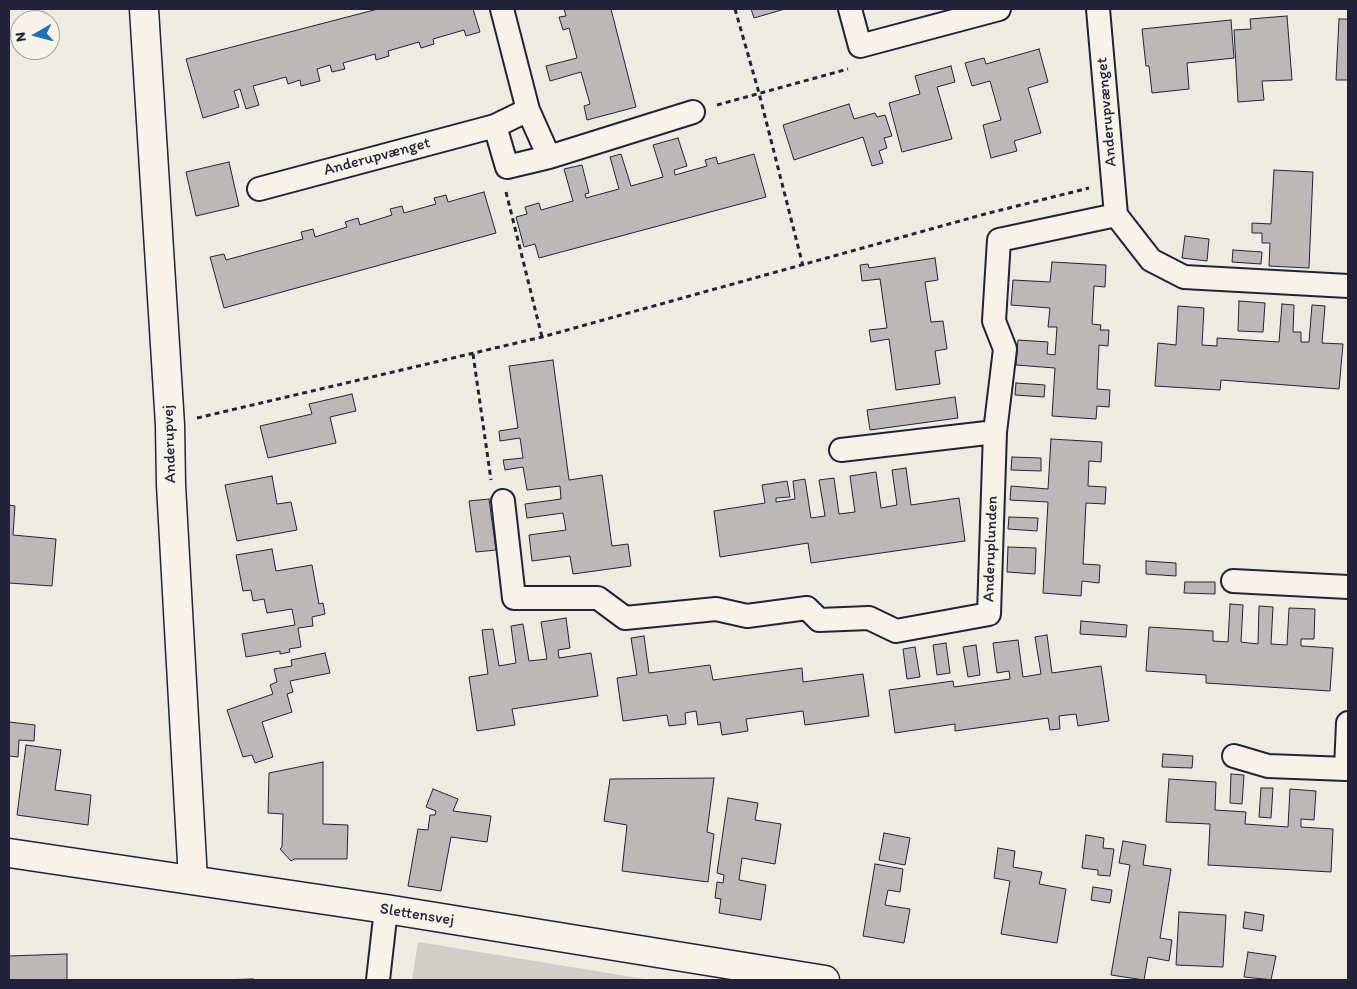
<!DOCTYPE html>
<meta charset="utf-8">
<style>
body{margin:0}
#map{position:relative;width:1357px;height:989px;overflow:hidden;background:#eeebe1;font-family:Itim,sans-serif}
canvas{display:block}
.frame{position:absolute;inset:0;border:10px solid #22223b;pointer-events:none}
.north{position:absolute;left:10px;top:10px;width:50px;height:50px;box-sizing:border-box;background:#f7f3e8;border:1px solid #a29fa3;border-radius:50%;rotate:262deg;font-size:14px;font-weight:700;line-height:20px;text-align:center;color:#22223b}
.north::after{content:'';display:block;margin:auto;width:18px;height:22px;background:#1f6fb2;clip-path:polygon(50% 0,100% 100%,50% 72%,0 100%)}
</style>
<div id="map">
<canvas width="1357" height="989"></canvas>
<div class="frame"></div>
<div class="north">N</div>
</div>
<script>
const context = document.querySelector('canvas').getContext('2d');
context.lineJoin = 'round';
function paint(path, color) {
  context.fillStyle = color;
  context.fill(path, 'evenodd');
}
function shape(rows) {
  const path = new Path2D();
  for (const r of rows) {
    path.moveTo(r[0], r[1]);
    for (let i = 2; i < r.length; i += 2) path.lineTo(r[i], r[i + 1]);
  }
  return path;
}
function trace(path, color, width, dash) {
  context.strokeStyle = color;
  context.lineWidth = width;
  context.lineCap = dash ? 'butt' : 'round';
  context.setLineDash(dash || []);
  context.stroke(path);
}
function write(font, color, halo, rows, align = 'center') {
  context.font = font + ' Itim,sans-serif';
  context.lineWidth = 4;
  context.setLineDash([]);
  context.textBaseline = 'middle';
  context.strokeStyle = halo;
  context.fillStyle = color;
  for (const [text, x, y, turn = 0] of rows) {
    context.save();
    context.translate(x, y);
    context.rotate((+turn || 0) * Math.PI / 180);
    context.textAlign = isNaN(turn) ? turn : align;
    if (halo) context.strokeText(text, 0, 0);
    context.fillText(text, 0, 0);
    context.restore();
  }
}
paint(shape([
 [418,942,651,980,412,980]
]), '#d1cdc9');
const building = shape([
 [378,9,473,9,480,32,466,36,464,30,433,39,434,44,421,48,419,42,388,51,389,56,376,60,375,54,343,63,345,69,332,72,330,65,317,69,320,81,301,86,300,80,288,84,286,77,253,86,259,105,246,109,240,89,234,91,239,107,203,118,186,59,378,9],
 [564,9,611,9,636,107,587,120,584,106,590,104,581,72,550,81,546,66,577,58,569,28,563,30,559,17,566,16,564,9],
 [751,9,785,9,754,18,751,9],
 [1287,16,1292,80,1262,81,1264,100,1238,102,1234,30,1251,29,1250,19,1287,16],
 [1339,19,1348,19,1348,80,1336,80,1339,19],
 [1231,20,1234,58,1187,63,1189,89,1152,93,1149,66,1146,66,1142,29,1231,20],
 [1039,49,1048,82,1028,88,1041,133,1014,141,1017,151,991,158,983,125,1001,120,990,81,972,86,965,63,984,58,986,64,1039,49],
 [951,66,955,82,937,87,952,139,902,152,889,103,920,94,915,76,951,66],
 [849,104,854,119,875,113,877,117,885,115,892,136,884,138,887,148,879,151,883,163,872,166,863,137,794,160,783,125,849,104],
 [678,138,687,166,674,170,675,175,707,166,705,160,716,157,718,164,754,154,766,197,539,258,535,244,524,247,516,217,527,214,525,207,539,203,541,210,573,201,564,169,582,165,589,193,585,194,586,198,619,189,610,157,621,154,631,186,663,177,653,145,678,138],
 [229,162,239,206,196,216,186,172,229,162],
 [1274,170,1313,172,1309,268,1269,266,1270,243,1262,243,1262,233,1252,233,1252,223,1271,224,1274,170],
 [484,192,496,233,224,308,210,257,224,254,226,260,303,239,301,232,313,229,315,237,347,227,345,222,358,218,360,225,392,215,390,209,402,206,404,213,436,204,434,198,446,195,448,202,484,192],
 [1185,236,1209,239,1207,261,1182,258,1185,236],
 [1233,250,1262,252,1261,264,1232,262,1233,250],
 [935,258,938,280,925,282,931,322,943,321,947,349,935,351,940,384,896,390,889,339,871,342,869,330,887,328,880,279,862,281,860,265,868,264,869,268,935,258],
 [1052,262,1106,265,1105,287,1094,286,1092,324,1101,325,1100,330,1109,330,1108,346,1099,345,1097,389,1110,390,1109,407,1097,406,1096,419,1052,416,1055,368,1016,365,1018,340,1048,342,1047,354,1055,355,1057,327,1048,327,1050,308,1011,305,1013,280,1050,282,1052,262],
 [1239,301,1265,303,1263,332,1238,331,1239,301],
 [1282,304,1294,305,1293,332,1301,332,1301,342,1309,342,1312,305,1325,306,1322,343,1343,344,1339,389,1221,380,1220,390,1155,386,1158,343,1176,345,1178,306,1204,308,1202,345,1217,346,1217,338,1279,342,1282,304],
 [553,360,569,480,602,475,612,546,628,544,631,566,573,574,570,556,532,561,529,535,566,530,563,513,527,518,525,504,561,499,560,486,527,490,523,467,505,470,503,460,523,458,520,438,500,441,499,431,518,428,509,366,553,360],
 [1016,383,1045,385,1044,397,1015,395,1016,383],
 [352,394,356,411,330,417,336,443,268,458,260,426,312,414,309,404,352,394],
 [955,397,958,418,870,430,867,410,955,397],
 [1051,439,1102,442,1101,462,1089,461,1088,486,1106,487,1105,504,1086,503,1083,564,1100,565,1099,583,1082,581,1081,596,1043,593,1048,502,1010,500,1011,486,1048,489,1051,439],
 [1012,457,1041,458,1041,471,1011,470,1012,457],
 [906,468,911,505,959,498,965,541,811,563,808,543,720,557,714,511,765,503,762,485,787,481,790,497,776,498,776,502,795,499,793,481,805,479,811,518,825,516,819,480,834,478,839,514,855,512,850,476,876,472,881,508,897,505,892,470,906,468],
 [272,476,277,504,291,502,297,530,237,541,225,485,272,476],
 [489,499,496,550,476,552,469,501,489,499],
 [9,505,15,506,13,535,56,539,52,586,9,583,9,505],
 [1009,517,1038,518,1037,531,1008,529,1009,517],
 [1008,547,1036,548,1035,574,1007,572,1008,547],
 [272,549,276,571,312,565,319,604,323,603,325,614,312,617,313,626,298,628,301,647,289,649,290,652,280,654,280,651,246,657,242,634,295,625,292,609,267,613,264,599,253,601,251,590,243,591,236,555,272,549],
 [1146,561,1176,563,1176,576,1146,574,1146,561],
 [1185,582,1215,582,1215,594,1184,593,1185,582],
 [1230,604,1243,605,1241,642,1258,644,1259,606,1273,607,1271,644,1287,645,1289,608,1315,609,1314,639,1301,639,1301,646,1333,648,1330,691,1206,683,1206,675,1146,671,1149,627,1213,631,1213,641,1228,642,1230,604],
 [566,618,570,648,558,650,559,658,591,653,598,696,512,709,515,725,477,731,469,677,488,674,482,630,493,629,499,666,516,663,511,626,523,624,529,661,547,659,541,622,566,618],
 [1081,621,1127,625,1126,637,1080,634,1081,621],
 [1047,635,1052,673,1101,666,1109,721,1078,726,1076,714,1059,716,1060,729,1050,730,1048,718,955,731,955,724,895,733,889,690,953,681,954,687,1010,679,1009,671,997,673,993,643,1018,640,1023,677,1041,674,1035,637,1047,635],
 [644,636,649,673,710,665,713,680,802,668,803,682,863,674,869,716,805,725,803,711,746,719,748,731,722,735,720,722,698,725,696,711,685,713,686,724,669,726,667,715,623,721,617,678,637,675,631,638,644,636],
 [946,643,950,673,937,675,933,645,946,643],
 [976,645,980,675,968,677,963,647,976,645],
 [915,647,920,677,907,679,903,649,915,647],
 [325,653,330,673,290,681,293,692,287,694,292,712,262,722,273,757,255,763,252,755,243,757,227,710,273,694,270,685,277,682,274,669,292,666,291,660,325,653],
 [9,722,35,725,34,741,19,740,18,757,9,756,9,722],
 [26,745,61,750,55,790,91,795,88,825,17,815,26,745],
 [1163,754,1193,756,1192,768,1162,767,1163,754],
 [323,762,323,824,348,825,347,859,294,859,291,861,280,849,282,847,283,814,268,813,269,773,323,762],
 [1231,774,1244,775,1242,804,1230,803,1231,774],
 [714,778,707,832,714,834,708,882,622,871,627,825,604,821,610,779,714,778],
 [1169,779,1216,782,1215,810,1246,812,1245,824,1288,827,1290,789,1316,791,1314,820,1301,819,1301,827,1333,829,1331,872,1208,865,1210,824,1166,822,1169,779],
 [1261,788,1273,788,1271,818,1259,817,1261,788],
 [433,789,458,799,453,811,491,816,487,842,451,837,441,891,408,886,418,829,428,830,430,815,435,815,436,811,426,807,433,789],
 [728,798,758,803,755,820,781,824,775,864,742,858,739,880,766,885,761,920,719,913,721,899,715,898,717,882,723,883,724,875,717,873,728,798],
 [884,833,910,838,905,865,879,860,884,833],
 [1086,835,1104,838,1103,848,1114,849,1110,876,1098,875,1098,870,1082,868,1086,835],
 [1123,841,1146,845,1143,865,1171,869,1160,938,1172,940,1169,961,1148,957,1144,980,1111,975,1130,865,1119,863,1123,841],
 [998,848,1015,851,1013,867,1042,872,1039,884,1066,889,1057,943,1001,934,1010,881,994,878,998,848],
 [875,864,903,869,900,892,888,890,885,905,910,909,904,943,863,936,875,864],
 [1093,887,1112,890,1110,903,1091,900,1093,887],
 [1179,912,1226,915,1223,967,1176,965,1179,912],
 [1245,912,1264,915,1262,931,1243,928,1245,912],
 [1248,952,1276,956,1271,980,1274,980,1244,977,1248,952],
 [67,954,67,980,9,980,9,956,67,954],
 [253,979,253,980,216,980,253,979]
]);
paint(building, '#bbb8b7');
trace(building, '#22223b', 1);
const street = shape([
 [502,9,528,110,549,157,507,167,495,126,528,110],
 [850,9,860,46,999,9],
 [1098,9,1116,215],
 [549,157,693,112],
 [259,189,495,126],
 [1116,215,1151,260,1184,277,1348,286],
 [841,450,995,432],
 [503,501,514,598,598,598,625,618,716,609,747,616,807,608,819,620,869,618,896,631,989,614,995,432,1005,349,994,321,999,240,1116,215],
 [1233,581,1348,587],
 [1234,756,1268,766,1346,769,1348,723],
 [378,980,386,909]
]);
const secondary = shape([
 [144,9,170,425,171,485,193,880],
 [9,853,386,909,825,980]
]);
trace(street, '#22223b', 26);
trace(secondary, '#22223b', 31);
trace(shape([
 [735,9,759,93,803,266],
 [717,105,848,69],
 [506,192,542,337],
 [473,354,491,480],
 [197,418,542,337,985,214,1089,188]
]), '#22223b', 3, [5, 4]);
trace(street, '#f7f3e8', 22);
trace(secondary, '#f7f3e8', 28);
write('16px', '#22223b', '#f7f3e8', [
 ["Anderupvænget",1107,112,-95],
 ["Anderupvænget",377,157,-15],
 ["Anderupvej",170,444,-92],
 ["Anderuplunden",991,549,-88],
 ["Slettensvej",417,915,9]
]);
</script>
